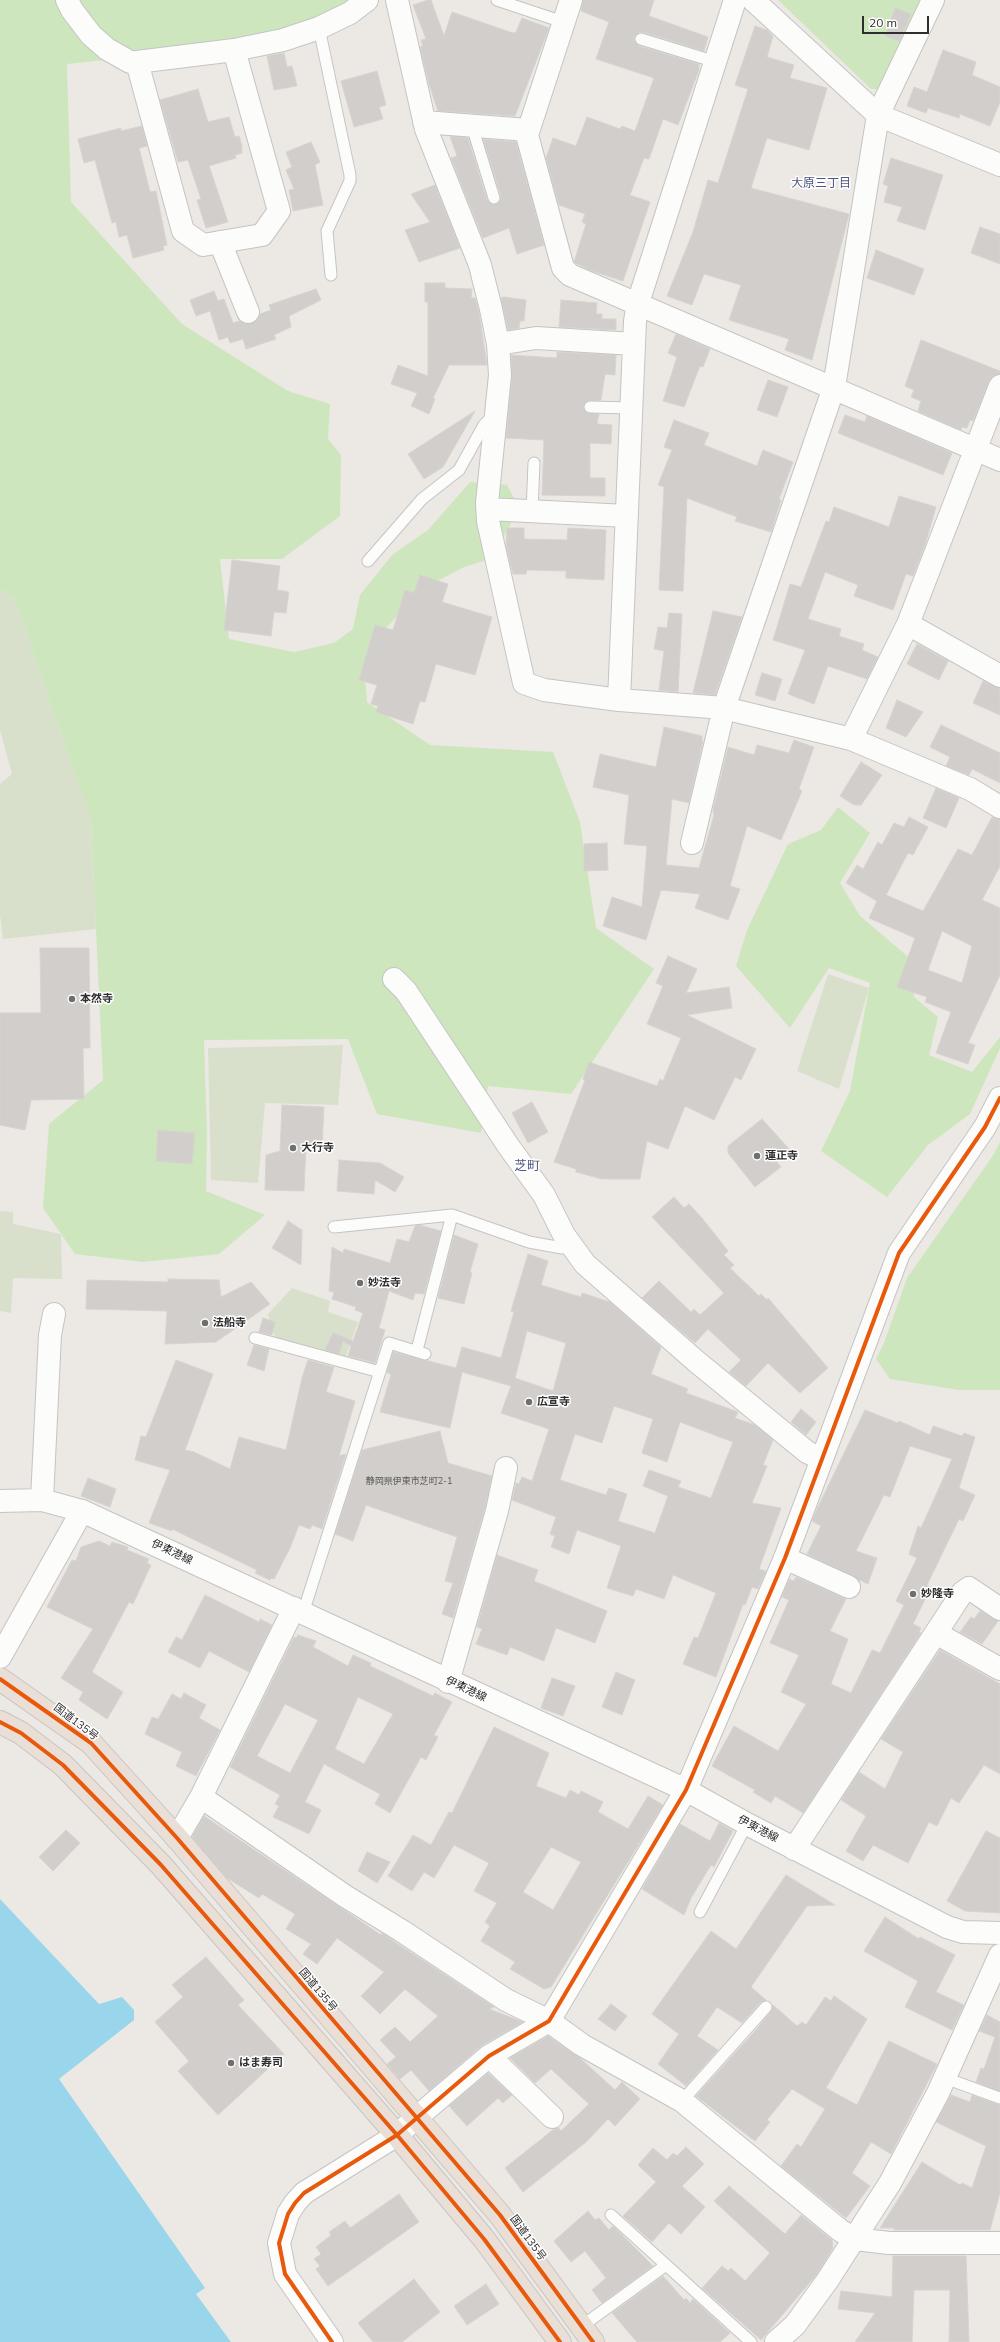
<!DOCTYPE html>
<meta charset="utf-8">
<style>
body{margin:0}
#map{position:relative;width:1000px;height:2342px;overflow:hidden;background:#ece8e4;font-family:Mulish,sans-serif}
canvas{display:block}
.scale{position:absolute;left:862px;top:16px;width:67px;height:18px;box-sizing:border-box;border:2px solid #2e2e2e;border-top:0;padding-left:5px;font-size:12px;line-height:14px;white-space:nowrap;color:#2e2e2e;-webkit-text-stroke:3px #fff;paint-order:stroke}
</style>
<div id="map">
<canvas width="1000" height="2342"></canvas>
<div class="scale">20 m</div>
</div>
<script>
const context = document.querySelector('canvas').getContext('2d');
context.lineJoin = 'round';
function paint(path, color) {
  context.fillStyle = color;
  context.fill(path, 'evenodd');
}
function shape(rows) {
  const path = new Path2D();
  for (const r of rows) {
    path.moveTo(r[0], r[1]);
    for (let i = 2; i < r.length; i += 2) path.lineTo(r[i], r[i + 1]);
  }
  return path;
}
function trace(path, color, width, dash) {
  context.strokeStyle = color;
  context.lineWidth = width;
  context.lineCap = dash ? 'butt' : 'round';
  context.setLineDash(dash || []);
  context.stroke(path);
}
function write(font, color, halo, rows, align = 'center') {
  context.font = font + ' Mulish,"Noto Sans JP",sans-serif';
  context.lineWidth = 3;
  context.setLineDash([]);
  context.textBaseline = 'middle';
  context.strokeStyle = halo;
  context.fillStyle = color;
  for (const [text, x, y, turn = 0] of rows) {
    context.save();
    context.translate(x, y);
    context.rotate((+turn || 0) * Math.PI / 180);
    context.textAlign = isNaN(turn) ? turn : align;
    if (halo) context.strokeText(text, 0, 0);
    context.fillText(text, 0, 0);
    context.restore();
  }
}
paint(shape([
 [0,0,365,0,294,34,191,51,67,64,71,202,182,324,288,391,330,404,328,439,341,455,340,516,282,559,220,559,229,639,294,652,334,643,353,629,360,595,392,555,428,530,470,482,507,485,520,509,507,530,494,558,464,567,424,588,385,629,364,665,367,702,430,745,553,752,580,822,596,928,654,969,571,1094,488,1086,481,1133,377,1114,348,1039,204,1040,207,1135,206,1191,265,1215,219,1254,143,1262,75,1254,43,1208,49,1124,103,1080,91,821,14,598,0,589],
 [778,0,921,0,881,89,871,89],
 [838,807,870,833,840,883,860,916,913,961,914,997,938,1017,929,1055,972,1072,1000,1037,1000,1048,970,1114,928,1145,887,1197,821,1151,850,1091,870,983,829,968,790,1028,736,966,747,930,788,844,821,830],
 [1000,1142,1000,1390,959,1390,890,1379,876,1359,884,1343,907,1278,994,1154]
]), '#cee6be');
paint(shape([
 [0,589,14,598,91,820,96,929,3,939,0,915,0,784,12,774,0,730],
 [828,974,869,988,839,1089,797,1071],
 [343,1045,338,1105,265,1103,258,1183,211,1180,208,1048],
 [0,1211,13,1212,13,1224,61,1234,62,1279,13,1278,11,1313,0,1311],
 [292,1288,330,1301,328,1312,358,1322,345,1358,275,1338,268,1314]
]), '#d8e0cc');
paint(shape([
 [0,1899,99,2004,122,1997,134,2010,134,2020,59,2079,205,2288,196,2294,231,2342,0,2342]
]), '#99d6ec');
const building = shape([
 [428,0,431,0,444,36,452,12,513,33,516,32,522,18,549,28,515,116,438,111,429,84,420,47,423,46,421,40,426,39,413,5,428,0],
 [583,0,654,0,649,16,708,37,704,51,643,32,639,32,634,37,634,41,639,46,699,64,699,70,678,125,663,119,649,159,644,158,630,195,650,202,623,281,589,270,574,262,586,224,582,222,585,214,559,205,546,158,553,138,576,146,587,117,620,129,622,126,635,131,654,78,596,59,609,22,581,11,583,0],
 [895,8,911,14,899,41,885,36,895,8],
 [755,26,767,30,773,36,767,57,794,65,790,78,827,88,809,150,767,138,751,188,849,214,812,360,785,350,789,339,729,320,741,285,704,274,692,305,667,296,693,232,708,180,718,183,748,89,735,85,755,26],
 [943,50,976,62,972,75,1000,87,1000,102,990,126,960,114,959,118,928,108,926,113,907,106,914,87,927,92,943,50],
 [284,53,287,67,292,66,297,86,274,90,267,56,284,53],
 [377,71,386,105,379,107,383,119,354,127,341,81,377,71],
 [198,89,208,122,229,117,235,137,239,136,242,146,242,153,235,155,236,158,209,166,228,222,206,228,197,200,201,199,188,160,178,162,160,100,198,89],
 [142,126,147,146,139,148,150,192,156,191,167,245,163,246,164,250,133,258,127,235,119,237,116,222,112,223,95,160,84,163,78,139,121,128,121,131,142,126],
 [450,136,468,138,487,200,493,205,499,202,501,196,483,139,516,142,544,245,517,254,509,228,483,238,451,158,457,156,450,136],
 [311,142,320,162,315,165,323,205,293,211,289,190,294,189,286,170,292,167,286,152,311,142],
 [891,158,943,175,925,230,897,221,902,207,884,202,888,186,883,184,891,158],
 [435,185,460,248,419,262,405,230,430,222,411,194,435,185],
 [980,227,1000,234,1000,264,971,253,980,227],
 [876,250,924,269,914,295,867,278,876,250],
 [425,283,445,283,445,288,472,289,471,298,475,298,479,312,487,365,449,365,433,398,435,399,429,414,411,406,417,393,391,384,398,365,428,376,428,302,425,302,425,283],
 [316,289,321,300,289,316,291,327,274,335,276,339,246,349,243,339,230,343,228,337,219,340,210,311,196,316,190,300,214,291,218,301,224,299,233,323,239,321,247,324,258,320,260,314,271,310,269,305,316,289],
 [504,297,526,300,524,321,520,321,519,328,508,330,501,298,504,297],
 [561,300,597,303,596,314,602,314,602,319,616,319,616,330,559,327,561,300],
 [676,334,710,349,703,367,700,366,684,407,663,401,677,357,668,353,676,334],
 [921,340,1000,371,1000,374,992,376,989,381,973,421,970,420,967,428,962,427,961,430,918,411,921,401,911,397,914,390,905,386,921,340],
 [557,352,616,355,615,375,605,374,601,400,587,401,583,406,587,413,599,414,597,424,612,425,611,444,590,443,590,478,605,478,605,496,542,495,544,440,506,438,512,376,511,355,557,358,557,352],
 [768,380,788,387,777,417,757,410,768,380],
 [475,411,443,467,424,479,408,454,475,411],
 [845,415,865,422,867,416,952,453,943,475,838,433,845,415],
 [674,420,709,433,704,445,757,466,763,450,793,462,779,499,781,500,771,532,735,521,737,517,687,498,683,591,659,590,664,487,658,485,672,450,664,447,674,420],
 [899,496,936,507,925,545,913,576,906,574,893,610,854,596,858,585,825,572,808,619,841,629,839,636,864,644,862,650,878,657,867,679,828,666,814,704,788,694,805,650,773,640,790,584,801,587,826,521,829,522,834,507,889,527,899,496],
 [507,528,524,528,524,539,567,540,568,528,606,530,604,580,566,578,566,571,527,570,526,574,513,574,506,546,507,528],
 [232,560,280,566,277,590,289,592,286,613,274,612,271,636,224,630,232,560],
 [420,575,448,584,442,602,492,617,475,675,436,664,425,702,420,701,413,724,376,712,378,706,371,704,377,685,359,680,375,625,393,630,405,590,414,593,420,575],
 [713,611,742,617,715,695,693,693,713,611],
 [669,613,682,614,678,692,659,690,664,651,654,649,658,627,667,628,669,613],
 [917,644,948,661,939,680,907,664,917,644],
 [762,673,782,679,775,701,755,695,762,673],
 [983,681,1000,689,1000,715,973,703,983,681],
 [897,700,923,712,906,737,886,728,897,700],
 [941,725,1000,753,1000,783,972,769,969,775,946,766,950,757,930,747,941,725],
 [664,727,702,736,702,740,703,741,689,803,672,799,666,865,699,868,714,815,713,810,728,747,754,755,757,745,789,753,794,740,814,747,799,789,802,791,781,840,747,826,730,886,740,889,728,920,695,908,700,894,661,890,646,940,603,926,612,897,642,907,647,846,624,844,629,795,593,787,600,754,656,767,664,727],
 [861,762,882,775,861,805,854,805,840,796,861,762],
 [936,788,959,798,946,828,923,818,936,788],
 [909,817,928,827,913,855,908,853,886,895,923,911,958,849,972,855,992,817,1000,819,1000,866,982,900,1000,908,1000,975,968,1043,975,1045,968,1064,936,1053,951,1012,925,1002,927,997,897,987,915,938,869,918,877,901,846,883,857,865,863,869,878,842,882,845,894,823,904,827,909,817],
 [942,931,972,946,962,983,928,970,942,931],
 [607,843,608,870,584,871,584,844,607,843],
 [40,948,89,948,90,1048,83,1048,84,1099,31,1100,25,1130,0,1125,0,1013,41,1013,40,948],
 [668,956,697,969,686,993,729,987,732,1008,687,1015,756,1049,741,1080,735,1077,714,1120,685,1106,668,1149,647,1141,640,1179,602,1179,576,1172,576,1169,554,1162,585,1080,583,1079,589,1062,657,1086,660,1079,663,1081,681,1038,647,1024,663,986,656,983,668,956],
 [532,1102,548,1132,528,1143,512,1113,532,1102],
 [282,1105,324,1107,322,1145,306,1144,304,1191,265,1190,266,1155,280,1151,282,1105],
 [762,1119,790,1150,776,1161,781,1167,755,1187,728,1153,728,1146,762,1119],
 [158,1130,195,1133,192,1164,156,1161,158,1130],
 [338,1160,380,1163,404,1177,395,1192,375,1180,374,1194,337,1191,339,1161,338,1160],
 [674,1197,684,1208,689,1204,702,1218,728,1251,724,1255,734,1265,730,1268,759,1296,761,1294,767,1300,768,1298,828,1368,800,1393,768,1363,746,1386,729,1372,741,1360,708,1329,695,1343,642,1298,659,1281,691,1312,694,1309,700,1315,724,1293,652,1217,674,1197],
 [288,1221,302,1230,301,1265,272,1248,288,1221],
 [419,1225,441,1231,424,1294,415,1293,413,1300,389,1291,379,1328,385,1330,375,1363,348,1356,351,1346,343,1341,339,1354,325,1350,333,1333,353,1341,363,1313,355,1310,356,1307,332,1299,334,1292,329,1291,332,1247,343,1253,344,1249,390,1263,397,1239,409,1242,415,1226,419,1225],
 [454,1235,478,1244,470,1272,472,1273,464,1304,438,1298,454,1235],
 [528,1254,548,1261,541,1285,581,1297,582,1293,610,1302,661,1347,651,1374,688,1389,686,1393,738,1412,735,1418,755,1425,773,1440,763,1465,767,1466,752,1503,781,1508,759,1569,766,1571,758,1589,752,1587,745,1605,743,1604,716,1677,683,1664,694,1637,698,1638,716,1593,673,1575,664,1599,636,1589,633,1596,607,1588,621,1546,577,1530,569,1554,551,1547,555,1536,550,1534,556,1517,512,1500,516,1483,519,1484,522,1477,532,1481,549,1429,501,1413,511,1386,462,1372,450,1428,380,1412,391,1375,387,1372,393,1352,456,1368,462,1347,501,1358,514,1312,511,1311,528,1254],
 [527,1331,566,1343,553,1391,515,1378,527,1331],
 [614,1406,653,1419,642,1453,667,1462,680,1422,733,1442,711,1498,678,1487,681,1481,649,1470,643,1486,668,1496,655,1533,618,1521,627,1494,609,1488,606,1495,560,1480,575,1434,602,1443,614,1406],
 [168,1279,219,1280,221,1297,251,1282,270,1304,216,1342,165,1344,167,1311,86,1309,87,1280,168,1282,168,1279],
 [263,1318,275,1322,272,1335,259,1332,263,1318],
 [254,1345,269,1349,264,1371,247,1365,254,1345],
 [176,1360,213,1374,185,1450,194,1452,230,1469,239,1437,286,1450,302,1378,308,1360,334,1367,326,1392,355,1401,339,1456,346,1454,322,1529,312,1525,310,1529,299,1525,290,1548,274,1579,271,1578,270,1580,255,1573,257,1570,172,1529,172,1531,149,1523,170,1470,135,1460,141,1436,146,1437,176,1360],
 [801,1409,816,1422,806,1435,791,1422,801,1409],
 [865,1410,898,1423,899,1421,930,1435,933,1426,962,1436,964,1433,975,1437,959,1488,975,1495,963,1521,959,1519,927,1585,931,1587,913,1624,921,1628,919,1632,921,1633,803,1813,775,1796,771,1803,753,1792,755,1790,712,1766,734,1726,778,1751,806,1704,781,1692,799,1655,770,1643,789,1600,782,1597,789,1579,794,1581,796,1577,846,1599,830,1631,848,1639,831,1684,851,1693,872,1650,880,1653,904,1605,896,1601,917,1558,909,1554,918,1526,921,1528,952,1459,910,1446,890,1497,884,1495,856,1551,877,1558,868,1584,807,1554,821,1526,812,1521,817,1509,865,1410],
 [440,1431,448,1463,492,1476,485,1508,453,1618,442,1614,453,1583,445,1581,457,1537,366,1505,353,1541,335,1534,362,1450,440,1431],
 [88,1478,116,1489,110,1507,81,1496,88,1478],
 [99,1541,110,1546,112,1542,128,1547,127,1550,149,1559,147,1563,151,1565,133,1604,129,1602,92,1672,123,1692,107,1719,79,1700,83,1692,61,1678,93,1629,47,1607,72,1560,76,1561,81,1547,99,1541],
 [497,1555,538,1570,534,1581,607,1611,595,1643,556,1628,544,1661,510,1647,507,1655,476,1644,482,1629,477,1627,497,1555],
 [205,1595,259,1622,260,1619,272,1625,249,1672,209,1651,200,1668,168,1652,176,1637,182,1640,205,1595],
 [980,1611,998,1621,982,1644,960,1632,971,1617,974,1619,980,1611],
 [298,1635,316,1641,313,1647,348,1666,353,1655,371,1663,370,1666,433,1696,435,1693,452,1702,434,1735,438,1737,426,1760,421,1757,390,1813,375,1804,380,1794,324,1764,305,1802,321,1810,309,1834,273,1817,279,1806,275,1804,280,1795,230,1767,294,1637,296,1638,298,1635],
 [358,1697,393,1714,364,1764,335,1749,358,1697],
 [285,1704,318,1720,290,1773,257,1756,285,1704],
 [940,1650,1000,1684,1000,1774,984,1765,959,1803,951,1798,937,1826,929,1822,908,1863,873,1845,863,1861,846,1851,866,1816,841,1800,859,1772,885,1789,903,1752,881,1739,940,1650],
 [616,1672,635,1680,622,1715,602,1707,616,1672],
 [552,1678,575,1686,563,1716,541,1708,552,1678],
 [184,1693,206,1705,199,1718,220,1730,196,1776,176,1766,182,1752,145,1734,152,1717,158,1719,172,1694,181,1699,184,1693],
 [494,1727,549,1753,536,1786,566,1798,570,1790,579,1795,581,1791,603,1802,598,1812,628,1829,648,1796,663,1805,551,1987,544,1989,510,1969,515,1962,481,1941,490,1926,485,1922,497,1903,474,1891,489,1863,454,1845,434,1878,424,1872,412,1891,388,1876,413,1835,431,1845,449,1812,452,1813,494,1727],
 [551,1847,581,1862,553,1910,523,1892,551,1847],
 [204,1816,381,1935,382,1933,395,1942,494,2007,489,2009,523,2022,481,2046,429,2091,411,2070,400,2079,387,2064,396,2057,380,2040,395,2027,410,2042,438,2016,405,1989,380,2014,361,1996,384,1972,337,1938,317,1964,303,1954,311,1944,286,1929,295,1914,262,1894,259,1898,227,1878,192,1837,204,1816],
 [719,1823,733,1831,714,1867,711,1865,691,1898,684,1915,642,1889,680,1824,710,1841,719,1823],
 [66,1830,80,1843,53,1871,39,1857,66,1830],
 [986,1831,1000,1838,1000,1913,965,1911,947,1901,986,1831],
 [367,1852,390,1862,377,1883,358,1871,367,1852],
 [786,1875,835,1905,807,1906,751,1987,766,2000,761,2002,742,2023,717,2007,697,2036,718,2050,686,2086,658,2064,679,2034,652,2014,711,1931,736,1949,786,1875],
 [885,1917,919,1939,920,1937,955,1955,936,1992,964,2005,952,2030,905,2007,918,1981,864,1951,885,1917],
 [206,1957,244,2000,238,2005,284,2054,218,2115,178,2071,189,2061,155,2022,183,1997,172,1985,206,1957],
 [834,1996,867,2019,826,2088,857,2105,889,2041,937,2064,891,2154,871,2142,852,2173,870,2186,846,2218,781,2166,797,2144,801,2147,825,2109,792,2089,767,2120,770,2122,755,2141,696,2096,755,2031,771,2011,773,2005,797,2026,802,2022,806,2025,825,1997,831,2001,834,1996],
 [611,2004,627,2016,615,2031,598,2019,611,2004],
 [987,2015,1000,2022,1000,2091,976,2082,981,2068,984,2069,995,2037,979,2031,987,2015],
 [548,2036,580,2058,615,2090,622,2082,640,2099,615,2126,608,2119,586,2142,523,2192,505,2168,554,2129,558,2127,561,2131,589,2104,551,2069,535,2083,510,2058,548,2036],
 [488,2073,512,2095,503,2103,498,2098,467,2126,449,2106,488,2073],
 [951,2095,970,2102,972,2095,1000,2105,1000,2193,990,2230,894,2230,894,2228,880,2228,922,2162,960,2185,962,2183,972,2188,986,2146,936,2122,951,2095],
 [686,2147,704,2164,682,2186,705,2207,681,2234,669,2223,652,2242,623,2216,656,2182,638,2165,653,2148,667,2160,673,2153,677,2156,686,2147],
 [729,2186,785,2234,801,2215,832,2240,833,2248,817,2274,761,2340,702,2288,722,2266,728,2271,731,2268,745,2281,770,2253,714,2201,729,2186],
 [399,2194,419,2222,328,2286,316,2269,320,2266,314,2259,321,2254,316,2247,331,2235,329,2232,345,2221,350,2228,399,2194],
 [588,2211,595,2220,599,2218,609,2230,613,2226,653,2266,602,2303,592,2290,606,2278,585,2251,571,2262,554,2241,588,2211],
 [893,2256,966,2256,969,2342,949,2342,950,2290,914,2290,912,2342,855,2342,875,2313,838,2309,841,2291,892,2297,893,2256],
 [663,2276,684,2300,686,2298,690,2303,693,2299,730,2333,720,2342,637,2342,612,2313,663,2276],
 [414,2279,440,2312,402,2342,373,2342,358,2323,414,2279],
 [486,2284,499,2304,467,2325,454,2306,486,2284]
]);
paint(building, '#d1cecb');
trace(building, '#d7d4d0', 1);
const lane = shape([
 [497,0,563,22],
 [319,28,350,175,350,181,327,231,331,275],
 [641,39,716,62],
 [472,126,494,198],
 [590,407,631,408],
 [532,511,534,463],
 [368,561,422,499,459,470,484,425,493,416],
 [334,1227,452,1215,529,1242,562,1248,571,1246],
 [255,1338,380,1372],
 [417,1350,452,1215],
 [303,1613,389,1343,425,1354],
 [700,1912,747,1824],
 [945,2078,1000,2098],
 [682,2101,766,2007],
 [611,2215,751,2342],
 [582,2326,666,2265]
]);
const street = shape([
 [67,0,72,10,91,35,107,49,130,62,137,62,234,50,283,40,319,28,350,13,367,0],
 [397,0,426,129,480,265,491,309,498,344,500,375,487,503,488,521,524,683,544,690,619,700,724,708,851,739,970,789,1000,807],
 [571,0,527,135,563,268,570,275,1000,460],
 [753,0,878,115,1000,165],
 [137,62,183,231,203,245,262,235,279,211,234,50],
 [424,122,528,130],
 [220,242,248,312],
 [498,344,536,338,634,344],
 [488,509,627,516],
 [908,624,1000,676],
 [619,700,635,321,638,303,735,0],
 [851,739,908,624,1000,386],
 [692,843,724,708,834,387,878,115,933,0],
 [394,979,406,991,509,1147,544,1195,564,1235,585,1264,697,1362,807,1452,821,1459],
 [42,1500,50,1335,54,1314],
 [0,1501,42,1500,82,1511],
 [785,1558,849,1587],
 [936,1633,1000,1669],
 [448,1682,497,1511,506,1468],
 [201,1797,345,1896,402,1931,506,2000,549,2021,582,2045,682,2101,841,2231,855,2239,889,2243,1000,2243],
 [177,1838,201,1797,294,1608],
 [794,1849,962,1593,969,1588,1000,1609],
 [489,2056,552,2117],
 [416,2118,489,2056,549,2021,686,1790],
 [776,2342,795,2325,827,2281,890,2183,938,2093,1000,1955]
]);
const secondary = shape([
 [0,1657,82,1511,686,1790,747,1824,947,1927,963,1932,1000,1933],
 [686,1790,785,1558,899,1253,985,1127,1000,1098],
 [332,2342,285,2274,279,2243,288,2214,295,2203,304,2193,397,2135,416,2118]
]);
const highway = shape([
 [0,1679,91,1743,177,1838,500,2215,593,2342],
 [0,1722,21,1733,63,1765,161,1865,397,2135,484,2239,560,2342]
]);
trace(lane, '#c5c4c5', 13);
trace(street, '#c5c4c5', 24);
trace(secondary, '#c5c4c5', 24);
trace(highway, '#c6c5c4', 24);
trace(lane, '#fcfcfb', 11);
trace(street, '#fcfcfb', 22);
trace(secondary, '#fcfcfb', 22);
trace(highway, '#eadfd6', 22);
trace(shape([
 [0,1679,91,1743,177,1838,500,2215,593,2342],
 [0,1722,21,1733,63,1765,161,1865,397,2135,484,2239,560,2342],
 [332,2342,285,2274,279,2243,288,2214,295,2203,304,2193,397,2135,489,2056,549,2021,686,1790,785,1558,899,1253,985,1127,1000,1098]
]), '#e8590c', 4);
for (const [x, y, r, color] of [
 [72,999,4,"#706f6e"],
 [293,1148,4,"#706f6e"],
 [757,1156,4,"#706f6e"],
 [360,1283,4,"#706f6e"],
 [205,1323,4,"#706f6e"],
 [529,1402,4,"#706f6e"],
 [913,1594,4,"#706f6e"],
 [231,2063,4,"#706f6e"]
]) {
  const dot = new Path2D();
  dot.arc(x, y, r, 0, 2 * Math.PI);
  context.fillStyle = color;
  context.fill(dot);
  trace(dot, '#fff', 1.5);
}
write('9px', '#585857', null, [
 ["静岡県伊東市芝町2-1",409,1481]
]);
write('bold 11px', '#2e2e2e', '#fff', [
 ["本然寺",80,999],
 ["大行寺",301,1148],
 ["蓮正寺",765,1156],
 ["妙法寺",368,1283],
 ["法船寺",213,1323],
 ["広宣寺",537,1402],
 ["妙隆寺",921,1594],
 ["はま寿司",239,2063]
], 'left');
write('11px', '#2e2e2e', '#fff', [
 ["伊東港線",172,1552,25],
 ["伊東港線",466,1689,25],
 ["国道135号",76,1722,37],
 ["伊東港線",758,1829,28],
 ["国道135号",318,1990,50],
 ["国道135号",528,2238,54]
]);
write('12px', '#4d5680', '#fff', [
 ["大原三丁目",821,183]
]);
write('13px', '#4d5680', '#fff', [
 ["芝町",527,1166]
]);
</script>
